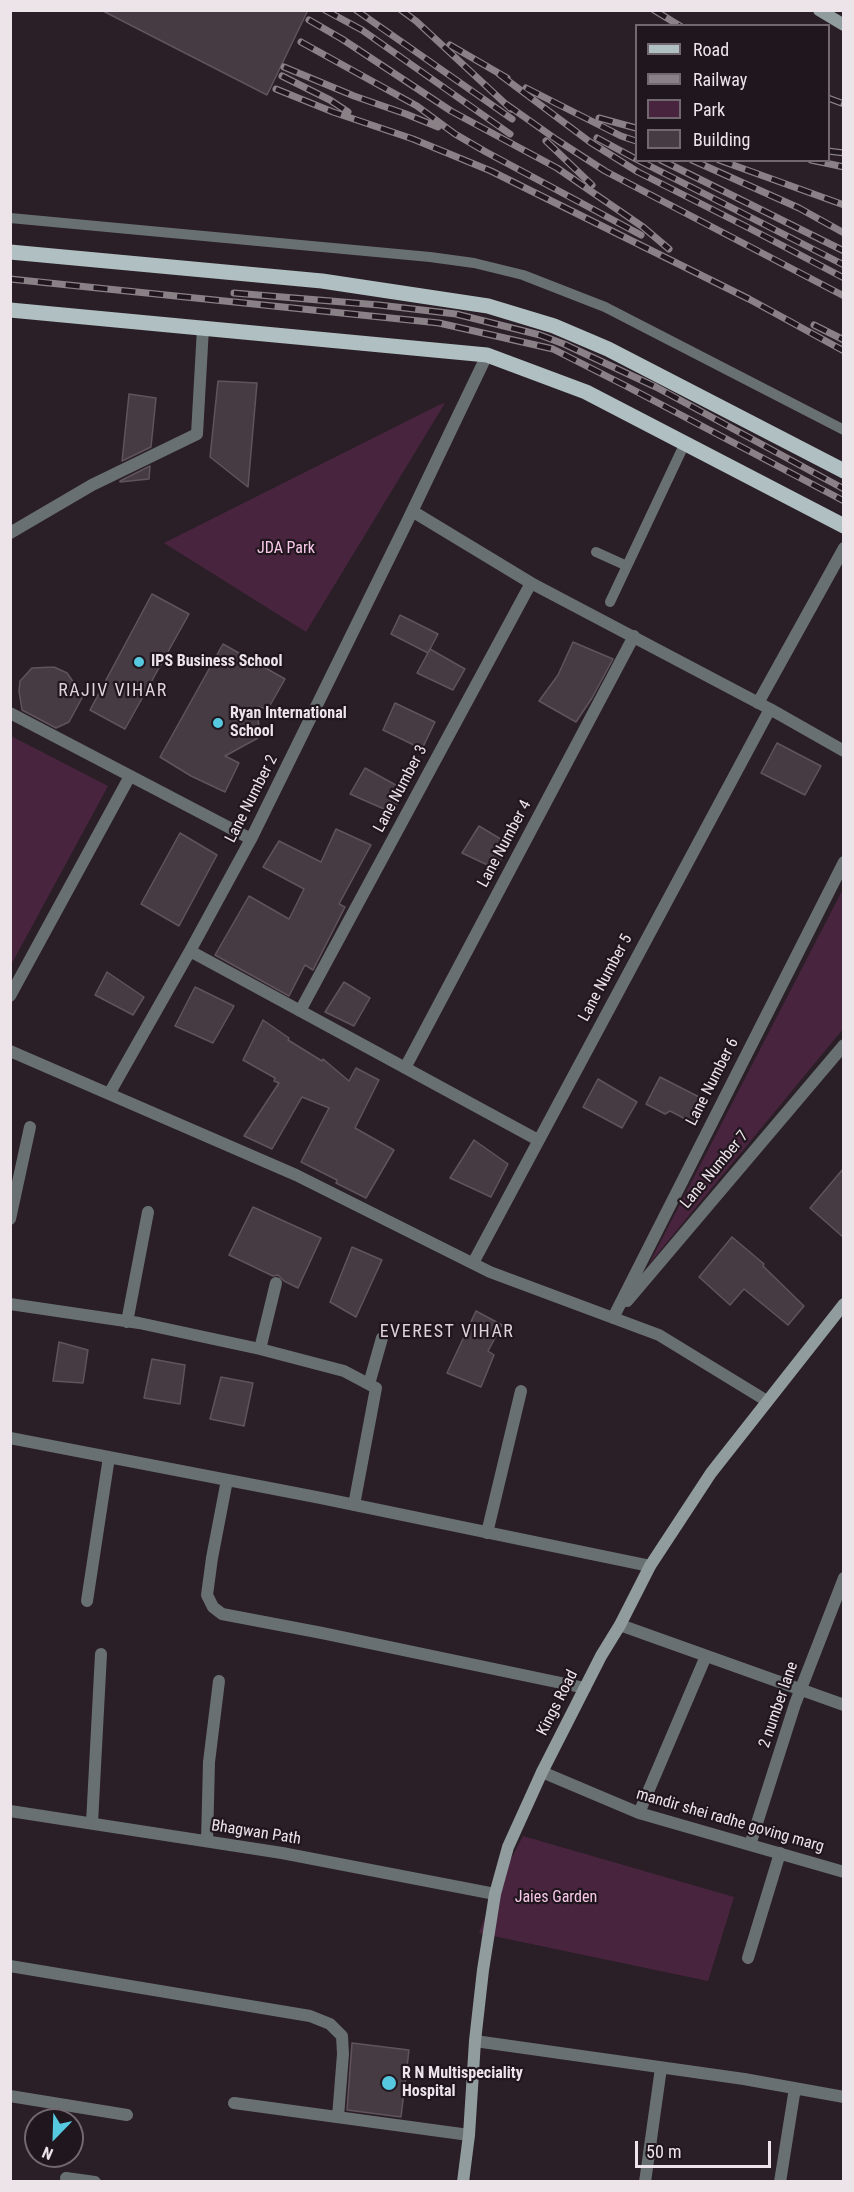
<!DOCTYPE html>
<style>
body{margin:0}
#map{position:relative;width:854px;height:2192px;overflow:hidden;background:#2a1f26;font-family:"Roboto Condensed",sans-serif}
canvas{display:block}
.frame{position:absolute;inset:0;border:12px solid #ece4e9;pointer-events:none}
.legend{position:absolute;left:635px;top:24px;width:195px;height:138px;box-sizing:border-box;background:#20161d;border:2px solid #72686f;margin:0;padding:8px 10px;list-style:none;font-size:18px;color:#ece4e9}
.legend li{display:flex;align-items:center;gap:12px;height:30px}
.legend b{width:30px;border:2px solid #72686f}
.north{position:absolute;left:24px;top:2108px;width:60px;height:60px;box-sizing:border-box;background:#20161d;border:2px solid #72686f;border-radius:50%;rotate:203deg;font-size:16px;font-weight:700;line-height:24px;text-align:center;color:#ece4e9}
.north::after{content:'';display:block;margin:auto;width:21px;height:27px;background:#56c9e0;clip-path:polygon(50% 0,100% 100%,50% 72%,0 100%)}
.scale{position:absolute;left:635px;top:2141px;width:136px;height:27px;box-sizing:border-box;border:3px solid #ece4e9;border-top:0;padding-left:8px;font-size:18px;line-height:21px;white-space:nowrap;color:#ece4e9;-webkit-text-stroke:4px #20161d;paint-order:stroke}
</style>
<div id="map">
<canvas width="854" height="2192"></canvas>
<div class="frame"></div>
<ul class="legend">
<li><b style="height:8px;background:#afbfc2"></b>Road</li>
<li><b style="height:8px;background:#8a8187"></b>Railway</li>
<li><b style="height:16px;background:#49243f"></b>Park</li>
<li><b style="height:16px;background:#473b43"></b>Building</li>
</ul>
<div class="north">N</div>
<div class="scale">50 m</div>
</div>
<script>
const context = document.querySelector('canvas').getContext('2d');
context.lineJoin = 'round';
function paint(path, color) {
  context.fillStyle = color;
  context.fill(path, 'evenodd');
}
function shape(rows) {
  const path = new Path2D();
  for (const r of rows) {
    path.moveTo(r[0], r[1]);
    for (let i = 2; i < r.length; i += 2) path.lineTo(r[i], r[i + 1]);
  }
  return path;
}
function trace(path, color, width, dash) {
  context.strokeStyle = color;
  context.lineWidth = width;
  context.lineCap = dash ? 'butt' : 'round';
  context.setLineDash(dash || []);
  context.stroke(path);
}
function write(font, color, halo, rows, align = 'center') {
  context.font = font + ' "Roboto Condensed",sans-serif';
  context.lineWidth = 4.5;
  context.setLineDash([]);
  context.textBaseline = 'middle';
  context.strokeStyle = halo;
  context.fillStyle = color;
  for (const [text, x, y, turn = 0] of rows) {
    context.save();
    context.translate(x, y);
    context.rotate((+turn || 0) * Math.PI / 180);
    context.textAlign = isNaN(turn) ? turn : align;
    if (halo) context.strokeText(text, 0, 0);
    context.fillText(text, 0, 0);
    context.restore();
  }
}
paint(shape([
 [445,403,306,632,164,543,439,405],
 [11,736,108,786,11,965],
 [843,889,843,1029,649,1264],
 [523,1836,734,1897,708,1981,479,1933,497,1886]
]), '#49243f');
const building = shape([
 [101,10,308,10,267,95,101,10],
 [218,381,257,383,248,487,210,457,218,381],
 [129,394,156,398,151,447,122,461,129,394],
 [150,466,149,479,120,482,120,481,150,466],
 [152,594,189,614,125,729,90,710,152,594],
 [400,615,438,634,428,653,391,634,400,615],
 [573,642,613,659,592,698,576,722,539,701,558,675,573,642],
 [223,644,285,679,268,709,259,707,258,738,225,756,239,763,225,792,191,776,160,757,223,644],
 [430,649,465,669,453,690,417,673,430,649],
 [54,667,67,673,83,696,69,722,56,728,22,710,19,691,20,681,32,668,54,667],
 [395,703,435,722,422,749,383,730,395,703],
 [777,743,821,766,805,795,761,773,777,743],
 [365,768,403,789,393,813,350,794,365,768],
 [479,826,509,844,496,869,462,853,479,826],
 [336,829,371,845,339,904,345,907,313,970,305,965,289,996,215,955,249,896,289,919,304,889,263,867,279,841,321,862,336,829],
 [180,833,217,855,179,926,141,904,180,833],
 [107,972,144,997,133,1015,95,995,107,972],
 [344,982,370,998,354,1026,325,1012,344,982],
 [195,987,234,1006,213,1043,175,1026,195,987],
 [263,1020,289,1038,288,1040,322,1061,323,1059,349,1081,356,1068,379,1080,355,1128,394,1150,366,1198,336,1183,337,1180,301,1162,329,1108,302,1097,272,1149,244,1136,279,1083,274,1081,275,1078,243,1060,263,1020],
 [660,1077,705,1100,693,1123,670,1111,665,1114,646,1104,660,1077],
 [598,1079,637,1102,622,1128,583,1107,598,1079],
 [474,1140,508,1164,491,1197,450,1178,474,1140],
 [843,1169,843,1237,810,1208,843,1169],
 [253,1207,321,1238,298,1288,284,1281,278,1275,273,1276,229,1255,253,1207],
 [732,1237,764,1264,763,1266,804,1306,788,1325,744,1289,730,1305,699,1277,732,1237],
 [352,1247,382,1260,356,1317,330,1302,352,1247],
 [476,1311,502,1325,488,1351,494,1355,481,1387,447,1373,476,1311],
 [59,1342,88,1350,83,1383,53,1381,59,1342],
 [152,1359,185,1365,180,1404,144,1398,152,1359],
 [221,1377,253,1383,244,1426,210,1419,221,1377],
 [352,2043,409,2050,401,2117,347,2110,352,2043]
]);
paint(building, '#473b43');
trace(building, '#60545c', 1.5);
trace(shape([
 [10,218,430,257,474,263,523,275,605,307,844,430],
 [596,552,627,566],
 [610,602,685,443]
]), '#697072', 10);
trace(shape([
 [412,511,531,583,770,709,844,751],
 [10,533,92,485,197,434,203,328],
 [758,703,844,548],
 [10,713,251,839],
 [190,951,538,1140],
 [10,996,130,776],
 [300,1011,531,583],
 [10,1051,296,1175,490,1272,659,1335,767,1401],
 [405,1068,634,636],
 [109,1094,190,951,251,839,407,522,487,355],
 [10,1219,30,1127],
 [473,1263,770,709],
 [627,1301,844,1045],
 [10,1304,139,1323,260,1349,344,1371,376,1388,354,1505],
 [613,1318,844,862],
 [127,1322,148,1212],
 [260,1349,276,1283],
 [369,1384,382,1338],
 [10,1438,321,1498,650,1566],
 [227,1480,212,1558,207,1595,213,1607,222,1614,322,1633,585,1688],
 [487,1533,521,1391],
 [87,1601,109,1457],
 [620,1625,844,1705],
 [542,1772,639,1813,844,1872],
 [10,1811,282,1853,495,1894],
 [639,1813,706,1656],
 [92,1823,101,1654],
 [207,1841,209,1762,219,1681],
 [750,1845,795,1704,844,1578],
 [748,1958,780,1853],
 [10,1966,310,2016,330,2024,342,2036,343,2054,338,2117],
 [475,2041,744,2079,844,2097],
 [10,2096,127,2115],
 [234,2103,469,2135],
 [66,2178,95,2182],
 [645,2182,661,2068],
 [780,2182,795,2088]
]), '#697072', 12);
trace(shape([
 [819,10,844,25],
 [463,2182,469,2135,475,2041,483,1970,495,1894,508,1847,542,1772,601,1656,620,1625,650,1566,711,1473,844,1304]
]), '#919c9f', 12);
trace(shape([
 [10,252,322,281,488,306,554,326,608,349,844,471],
 [10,310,487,355,586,392,844,526]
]), '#afbfc2', 15);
const rail = shape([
 [325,10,362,30,510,134],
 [356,10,512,119],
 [401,10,416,21,511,109],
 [654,10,680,26],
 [309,20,342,39,451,111,557,168,643,227,669,249],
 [301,42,417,106,455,134,486,152,641,235],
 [450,45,507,78],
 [284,67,354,96,406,114,438,127],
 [499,74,590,142,638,172,745,226,844,278],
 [282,76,330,100,348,112],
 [526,88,621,136,636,141],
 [276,89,333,112,413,139,491,171,749,299,844,351],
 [828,98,844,104],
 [506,104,557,140,605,171,844,296],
 [599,118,636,128],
 [597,138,636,159],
 [546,141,592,185],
 [828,151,844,153],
 [638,160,844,265],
 [661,160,844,251],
 [692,160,799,208,844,233],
 [719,160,844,205],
 [811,160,844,167],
 [10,279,439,323,553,349,626,386,844,501],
 [234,293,379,305,456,314,540,335,564,344,656,387,844,489],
 [814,325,844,340]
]);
trace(rail, '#8a8187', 7);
trace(rail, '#20161d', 4.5, [14]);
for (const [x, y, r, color] of [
 [139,662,6,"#56c9e0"],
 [218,723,6,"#56c9e0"],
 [389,2083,8,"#56c9e0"]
]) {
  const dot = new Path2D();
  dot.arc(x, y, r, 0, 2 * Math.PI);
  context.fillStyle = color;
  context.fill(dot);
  trace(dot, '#20161d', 2);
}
write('16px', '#f7c8e8', '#20161d', [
 ["JDA Park",286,549],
 ["Jaies Garden",556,1898]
]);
write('bold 16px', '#ece4e9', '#20161d', [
 ["IPS Business School",151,662],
 ["Ryan International",230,714],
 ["School",230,732],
 ["R N Multispeciality",402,2074],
 ["Hospital",402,2092]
], 'left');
write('16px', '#ece4e9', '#20161d', [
 ["Lane Number 3",401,789,-62],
 ["Lane Number 2",252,799,-63],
 ["Lane Number 4",505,844,-62],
 ["Lane Number 5",606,978,-62],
 ["Lane Number 6",713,1082,-63],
 ["Lane Number 7",715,1170,-50],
 ["Kings Road",558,1703,-63],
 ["2 number lane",779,1705,-71],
 ["mandir shei radhe goving marg",730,1821,16],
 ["Bhagwan Path",256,1833,9]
]);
context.letterSpacing = '1.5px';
write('18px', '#dfd1db', '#20161d', [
 ["RAJIV VIHAR",113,691],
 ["EVEREST VIHAR",447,1332]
]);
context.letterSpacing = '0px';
</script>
